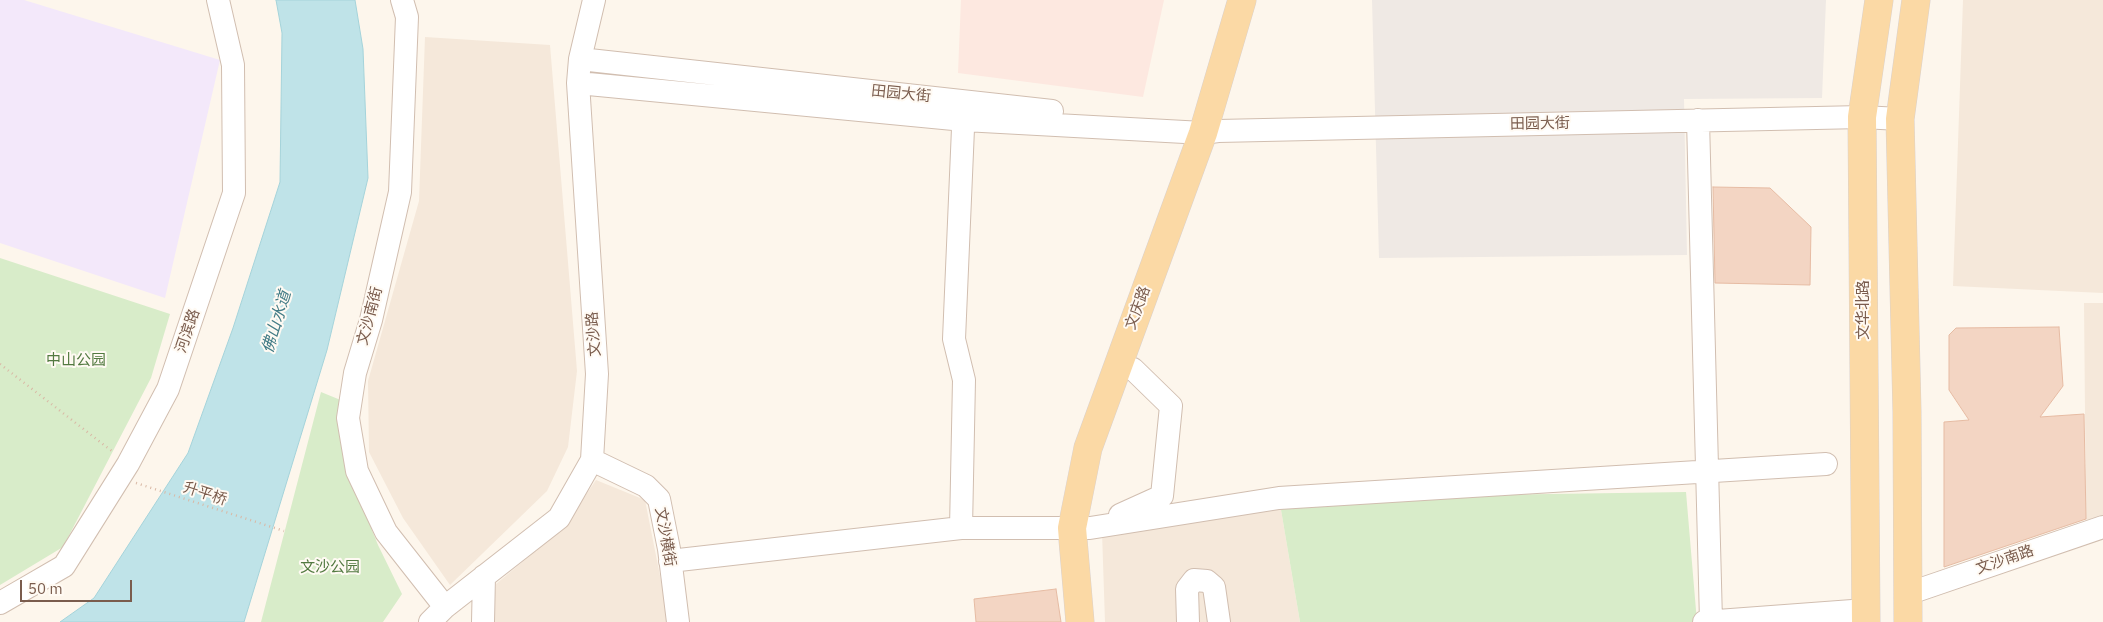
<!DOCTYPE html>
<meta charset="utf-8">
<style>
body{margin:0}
#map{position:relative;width:2103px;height:622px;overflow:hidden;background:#fdf6ec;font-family:"IBM Plex Sans",sans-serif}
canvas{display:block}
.scale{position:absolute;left:20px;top:580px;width:112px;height:22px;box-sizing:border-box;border:2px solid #7a5c4d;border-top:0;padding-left:6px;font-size:15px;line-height:18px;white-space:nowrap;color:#7a5c4d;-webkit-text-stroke:4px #fffaf3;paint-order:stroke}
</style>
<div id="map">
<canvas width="2103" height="622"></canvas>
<div class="scale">50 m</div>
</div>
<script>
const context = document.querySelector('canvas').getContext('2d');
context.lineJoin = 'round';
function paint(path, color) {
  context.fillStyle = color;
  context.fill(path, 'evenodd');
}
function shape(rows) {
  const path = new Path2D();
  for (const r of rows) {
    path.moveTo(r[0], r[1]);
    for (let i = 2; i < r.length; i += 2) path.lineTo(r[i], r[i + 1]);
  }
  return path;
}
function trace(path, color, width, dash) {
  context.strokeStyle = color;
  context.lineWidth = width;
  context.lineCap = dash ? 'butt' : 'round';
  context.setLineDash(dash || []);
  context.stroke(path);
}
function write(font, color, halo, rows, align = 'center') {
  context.font = font + ' "IBM Plex Sans","Noto Sans SC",sans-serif';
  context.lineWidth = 4;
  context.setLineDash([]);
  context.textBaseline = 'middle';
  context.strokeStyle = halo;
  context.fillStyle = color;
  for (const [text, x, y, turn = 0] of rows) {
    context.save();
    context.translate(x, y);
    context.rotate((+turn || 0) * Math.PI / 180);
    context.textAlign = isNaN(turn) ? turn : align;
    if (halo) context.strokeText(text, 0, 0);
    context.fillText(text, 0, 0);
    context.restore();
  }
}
paint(shape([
 [1963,0,2103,0,2103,293,1953,286],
 [425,37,550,45,577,371,568,447,547,491,450,585,403,518,369,452,368,381,419,201],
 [2084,303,2103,303,2103,516,2086,520],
 [596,480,645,500,665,601,667,622,492,622,496,584,563,528],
 [1279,498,1300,622,1105,622,1102,532]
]), '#f5e8da');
paint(shape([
 [961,0,1164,0,1143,97,958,73]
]), '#fde8e0');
paint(shape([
 [1372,0,1826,0,1822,98,1684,99,1687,255,1379,258]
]), '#efe9e4');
paint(shape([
 [0,0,24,0,220,60,165,298,0,243]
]), '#f3e8fa');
paint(shape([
 [0,258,170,314,151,378,63,547,0,585],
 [321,392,343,401,351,478,378,545,402,594,383,622,261,622],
 [1686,492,1697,622,1300,622,1279,498]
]), '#d8ecc9');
const water = shape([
 [276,0,355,0,363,49,368,178,327,350,244,622,60,622,94,598,188,453,233,328,280,182,282,33,276,0]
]);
paint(water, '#bfe3e8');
trace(water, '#a5d3da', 1);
const building = shape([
 [1713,187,1770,188,1811,227,1810,285,1715,283,1713,187],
 [2059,327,2063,386,2040,417,2084,414,2086,519,1944,567,1944,422,1969,420,1949,390,1949,335,1956,328,2059,327],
 [1056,589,1061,622,976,622,974,599,1056,589]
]);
paint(building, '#f3d5c3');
trace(building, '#e6bba3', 1);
const minor = shape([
 [402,0,407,17,400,192,371,320,355,373,348,418,357,471,386,532,445,607],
 [580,59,1052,111],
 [578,83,964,120,1203,133,1218,131,1862,117,1900,119],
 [1698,120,1711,621],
 [592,460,646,486,659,499,669,549,678,622],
 [1120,515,1162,496,1171,406,1133,369],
 [961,528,964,380,954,339,964,105],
 [670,561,961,528,1090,528,1279,498,1826,464],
 [1907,594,2103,527],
 [0,603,64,566,128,464,168,389,234,193,233,65,218,0],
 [430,622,445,607,559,518,592,460,597,374,578,83,580,59,594,0],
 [483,622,484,576],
 [1188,622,1187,589,1194,580,1207,581,1214,587,1219,622],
 [1704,622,1866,610]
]);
const major = shape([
 [1080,622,1072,528,1088,448,1203,133,1242,0],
 [1866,622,1862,117,1879,0],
 [1908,622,1907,412,1900,119,1916,0]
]);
trace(minor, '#d1beb0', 24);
trace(major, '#dad1cd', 29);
trace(shape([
 [0,364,113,452],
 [136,483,284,531]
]), '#d9b8a5', 2.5, [1, 4]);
trace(minor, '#fff', 22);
trace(major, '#fbd9a5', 28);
write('15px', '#7a5c4d', '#fffaf3', [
 ["田园大街",901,94,6],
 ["田园大街",1540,124,-1],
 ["文庆路",1138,308,-70],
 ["文华北路",1864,310,-90],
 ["文沙南街",370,316,-75],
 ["河滨路",188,331,-71],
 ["文沙路",594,334,-94],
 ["升平桥",205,494,18],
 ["文沙横街",665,537,80],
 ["文沙南路",2005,560,-19]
]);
write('15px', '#537a41', '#fffaf3', [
 ["中山公园",76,361],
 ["文沙公园",330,568]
]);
write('italic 16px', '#437c86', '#fffaf3', [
 ["佛山水道",277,322,-73]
]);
</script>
